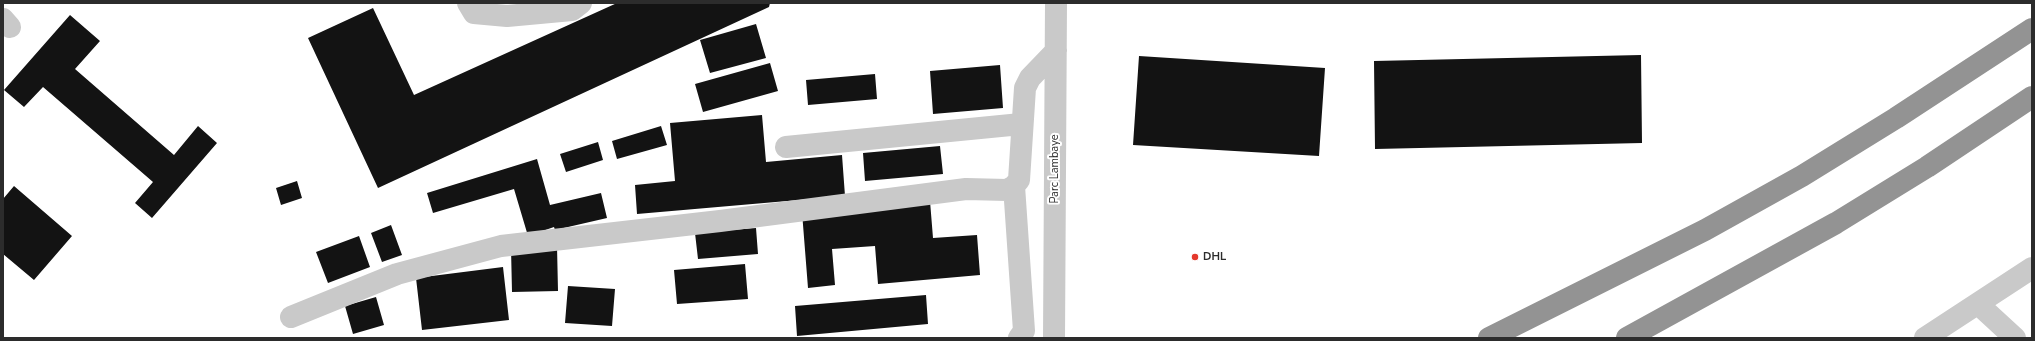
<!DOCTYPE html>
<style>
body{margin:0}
#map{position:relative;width:2035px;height:341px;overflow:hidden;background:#fff;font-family:"Nunito Sans",sans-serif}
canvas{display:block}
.frame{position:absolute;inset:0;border:4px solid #2c2c2c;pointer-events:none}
</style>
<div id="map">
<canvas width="2035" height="341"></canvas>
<div class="frame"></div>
</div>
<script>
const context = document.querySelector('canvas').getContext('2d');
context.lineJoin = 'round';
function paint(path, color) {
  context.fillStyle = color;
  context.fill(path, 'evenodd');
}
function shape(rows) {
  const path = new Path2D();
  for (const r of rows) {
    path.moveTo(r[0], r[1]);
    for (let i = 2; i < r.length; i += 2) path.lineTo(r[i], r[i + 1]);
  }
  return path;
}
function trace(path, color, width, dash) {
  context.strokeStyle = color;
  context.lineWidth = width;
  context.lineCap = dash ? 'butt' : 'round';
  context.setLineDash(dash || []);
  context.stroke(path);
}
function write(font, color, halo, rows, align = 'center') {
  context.font = font + ' "Nunito Sans",sans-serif';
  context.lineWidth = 4;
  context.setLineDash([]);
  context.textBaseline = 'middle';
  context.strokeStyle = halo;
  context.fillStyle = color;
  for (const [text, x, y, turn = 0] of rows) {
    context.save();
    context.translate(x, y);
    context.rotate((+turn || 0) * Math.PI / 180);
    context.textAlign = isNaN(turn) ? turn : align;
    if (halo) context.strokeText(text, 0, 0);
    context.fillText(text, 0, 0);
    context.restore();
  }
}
paint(shape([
 [617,3,770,3,769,7,378,188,308,38,373,8,414,95],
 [70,15,100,41,75,69,174,155,198,126,217,143,152,218,135,203,153,182,43,87,24,107,4,90],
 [756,24,766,58,710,73,700,40],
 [1641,55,1642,143,1375,149,1374,61],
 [1139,56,1325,68,1319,156,1133,145],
 [770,63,778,91,703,112,695,84],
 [1000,65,1003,108,933,114,930,71],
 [875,74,877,99,808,105,806,80],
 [762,115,766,162,842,155,845,196,637,214,635,185,675,181,670,123],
 [661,126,667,145,617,159,612,141],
 [598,142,603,160,566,172,560,154],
 [940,146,943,174,865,181,863,153],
 [537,159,550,205,601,193,607,218,555,230,554,227,528,236,514,189,433,213,427,193],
 [297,181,302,198,281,205,276,188],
 [14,186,72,236,34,280,3,254,3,199],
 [930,201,933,238,977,235,980,275,878,284,875,246,832,249,835,285,808,288,802,212],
 [391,225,402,255,382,262,371,233],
 [756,228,758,254,698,259,695,233],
 [359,236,370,267,328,283,316,252],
 [557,246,558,291,512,292,511,248],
 [745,264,748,299,677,304,674,270],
 [503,267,509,320,422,330,416,278],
 [568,286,615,289,612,326,565,323],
 [926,295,928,324,797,336,795,306],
 [376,297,384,325,353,334,345,306]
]), '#131313');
trace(shape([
 [468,3,474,13,507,16,572,10,581,3],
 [3,19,10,27],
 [786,147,1021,124],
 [1014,186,1024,331,1019,338],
 [1978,304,2015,338],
 [291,317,397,274,501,246,720,221,966,189,1007,190,1014,186,1019,180,1025,88,1030,78,1056,51],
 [1054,338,1056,3],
 [1925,338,2032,268]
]), '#c9c9c9', 22);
trace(shape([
 [1489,338,1705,230,1802,176,1896,118,2032,29],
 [1627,338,1836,223,1927,167,2032,97]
]), '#939393', 22);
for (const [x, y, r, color] of [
 [1195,257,4,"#e4382c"]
]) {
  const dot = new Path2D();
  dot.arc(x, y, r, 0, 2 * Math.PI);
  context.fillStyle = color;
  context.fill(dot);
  trace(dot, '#fff', 1.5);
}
write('11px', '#2c2c2c', '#fff', [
 ["Parc Lambaye",1055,169,-90]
]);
write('bold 11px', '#2c2c2c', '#fff', [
 ["DHL",1203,257]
], 'left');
</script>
